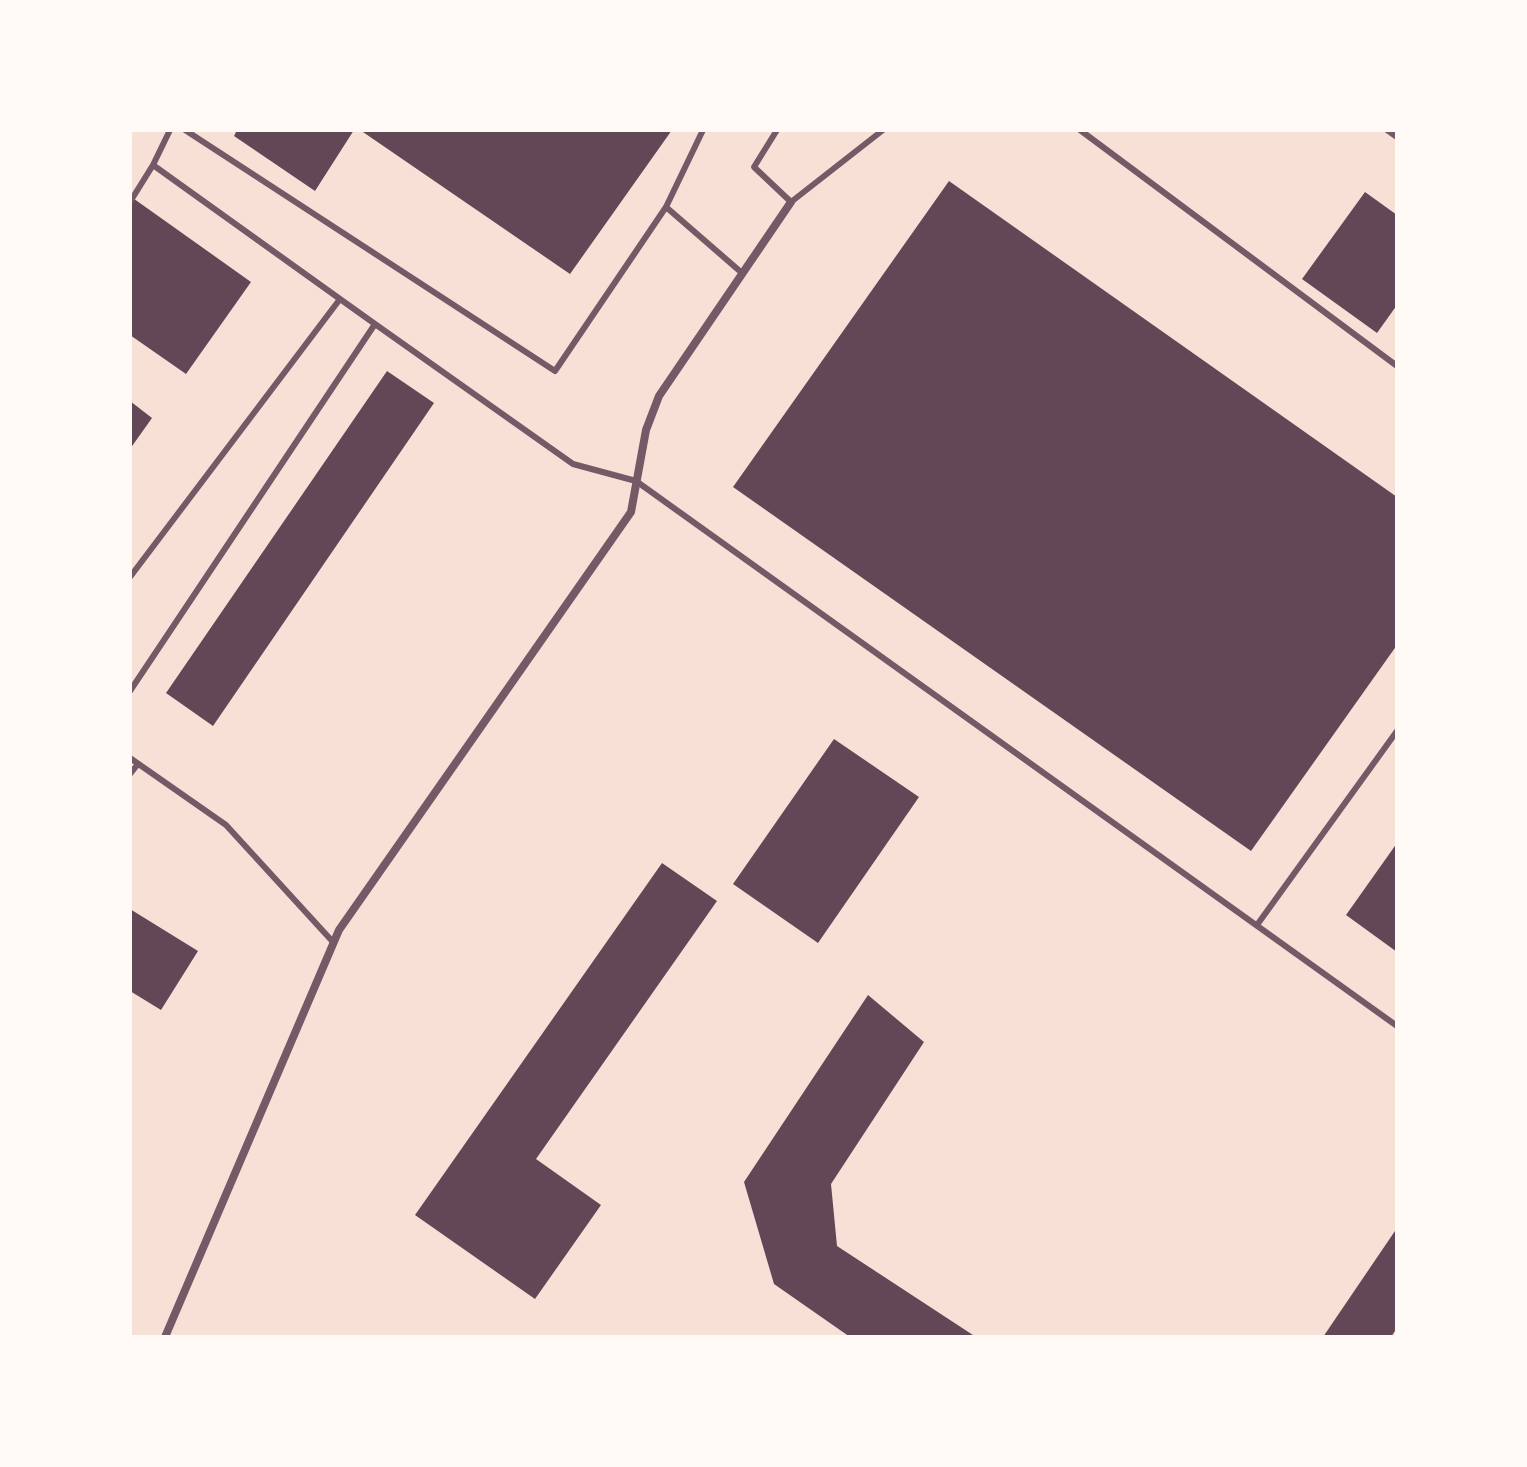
<!DOCTYPE html>
<style>
body{margin:0}
#map{position:relative;width:1527px;height:1467px;overflow:hidden;background:#f7e1d7;font-family:"PT Sans Narrow",sans-serif}
canvas{display:block}
.frame{position:absolute;inset:0;border:132px solid #fffaf5;pointer-events:none}
</style>
<div id="map">
<canvas width="1527" height="1467"></canvas>
<div class="frame"></div>
</div>
<script>
const context = document.querySelector('canvas').getContext('2d');
context.lineJoin = 'round';
function paint(path, color) {
  context.fillStyle = color;
  context.fill(path, 'evenodd');
}
function shape(rows) {
  const path = new Path2D();
  for (const r of rows) {
    path.moveTo(r[0], r[1]);
    for (let i = 2; i < r.length; i += 2) path.lineTo(r[i], r[i + 1]);
  }
  return path;
}
function trace(path, color, width, dash) {
  context.strokeStyle = color;
  context.lineWidth = width;
  context.lineCap = dash ? 'butt' : 'round';
  context.setLineDash(dash || []);
  context.stroke(path);
}
paint(shape([
 [237,130,354,130,315,191,234,136],
 [360,130,672,130,570,274],
 [949,181,1397,497,1397,645,1251,851,733,487],
 [1365,192,1397,215,1397,305,1377,333,1302,279],
 [130,196,251,282,186,374,130,335],
 [387,371,434,403,213,726,166,693],
 [130,401,152,418,130,449],
 [834,739,919,797,818,943,733,884],
 [1397,843,1397,952,1346,915],
 [662,863,717,901,536,1159,601,1205,535,1299,415,1215],
 [130,909,198,951,161,1010,130,991],
 [868,995,924,1042,831,1184,837,1246,976,1337,850,1337,774,1284,744,1182],
 [1397,1228,1397,1328,1391,1337,1323,1337]
]), '#644757');
trace(shape([
 [185,130,555,371,666,207,703,130],
 [777,130,754,167,791,202,883,130],
 [1080,130,1397,366],
 [1387,130,1397,137],
 [153,165,170,130],
 [130,202,153,165,340,299,130,577],
 [666,207,742,273],
 [340,299,375,324],
 [130,691,375,324,573,464,636,481,1397,1026],
 [130,758,226,825,333,942],
 [130,774,138,764],
 [1257,925,1397,731]
]), '#755966', 6);
trace(shape([
 [165,1337,339,930,631,512,646,430,659,396,791,202]
]), '#755966', 8);
</script>
